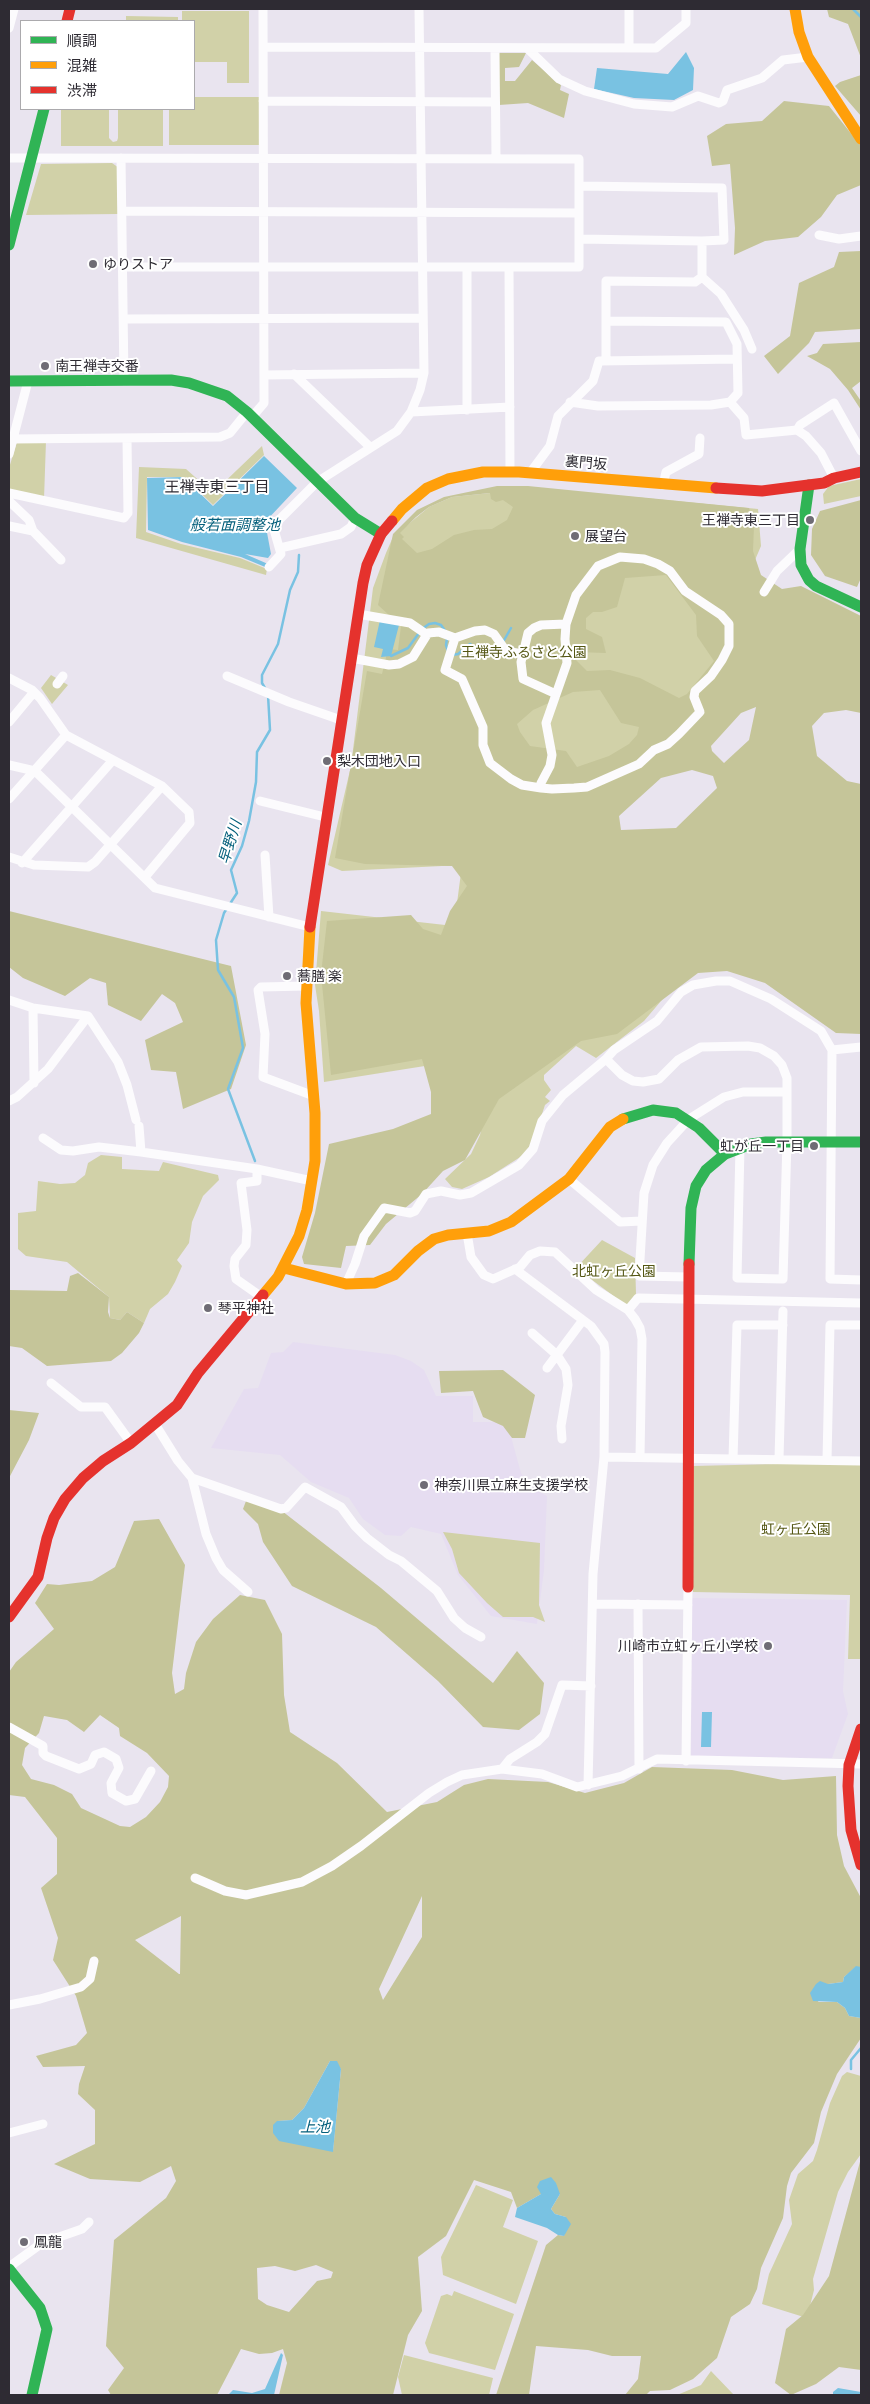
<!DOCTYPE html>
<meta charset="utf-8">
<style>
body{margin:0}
#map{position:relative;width:870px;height:2404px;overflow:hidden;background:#e9e4ef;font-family:Ubuntu,"Noto Sans JP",sans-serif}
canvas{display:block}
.frame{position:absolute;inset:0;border:10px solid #2e2b33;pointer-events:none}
.legend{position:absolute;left:20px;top:20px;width:175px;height:90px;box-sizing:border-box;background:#fff;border:1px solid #abaaad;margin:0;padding:6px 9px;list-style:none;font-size:15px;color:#2e2b33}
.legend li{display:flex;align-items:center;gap:10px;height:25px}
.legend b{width:25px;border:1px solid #abaaad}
</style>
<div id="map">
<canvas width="870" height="2404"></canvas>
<div class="frame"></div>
<ul class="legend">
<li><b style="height:6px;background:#30b455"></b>順調</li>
<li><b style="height:6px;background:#ff9f0a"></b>混雑</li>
<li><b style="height:6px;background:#e5322d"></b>渋滞</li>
</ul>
</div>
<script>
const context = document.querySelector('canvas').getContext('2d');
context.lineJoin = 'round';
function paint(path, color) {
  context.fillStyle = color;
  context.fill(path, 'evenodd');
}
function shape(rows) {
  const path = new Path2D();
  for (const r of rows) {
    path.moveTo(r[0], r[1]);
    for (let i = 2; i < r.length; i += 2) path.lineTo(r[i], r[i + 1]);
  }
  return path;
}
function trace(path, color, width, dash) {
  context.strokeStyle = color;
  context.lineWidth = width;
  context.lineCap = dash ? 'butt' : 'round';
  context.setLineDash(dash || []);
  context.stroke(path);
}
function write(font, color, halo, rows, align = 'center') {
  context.font = font + ' Ubuntu,"Noto Sans JP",sans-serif';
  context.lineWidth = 4;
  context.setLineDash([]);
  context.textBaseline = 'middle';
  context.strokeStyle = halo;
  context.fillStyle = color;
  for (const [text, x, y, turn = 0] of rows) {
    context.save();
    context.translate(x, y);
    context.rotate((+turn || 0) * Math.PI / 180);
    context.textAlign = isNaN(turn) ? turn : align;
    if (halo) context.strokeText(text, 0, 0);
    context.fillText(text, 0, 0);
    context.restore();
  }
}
paint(shape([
 [293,1342,395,1355,411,1361,424,1370,436,1396,473,1396,473,1422,507,1422,521,1473,531,1488,547,1496,544,1570,537,1624,491,1616,458,1575,441,1534,411,1527,401,1536,385,1535,363,1519,349,1498,311,1482,280,1455,211,1448,244,1389,258,1388,271,1353,283,1352],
 [692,1598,847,1600,843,1691,848,1714,832,1758,691,1757]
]), '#e6ddf1');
paint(shape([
 [182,11,249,11,249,83,227,83,227,62,194,62,194,21,182,21],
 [126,16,178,17,178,21,126,21],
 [194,97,260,97,260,145,169,145,169,109,194,109],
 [61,109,109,109,109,138,113,142,117,141,118,138,118,109,163,109,163,146,61,146],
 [112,163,119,168,118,214,26,215,41,164],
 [46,441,44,499,9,491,9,468,17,442],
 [262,446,264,455,213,505,184,477,147,477,146,532,181,544,240,558,267,569,266,575,136,538,139,467,186,469,213,493],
 [861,479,861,496,824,504,823,494,829,486],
 [490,493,635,497,758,509,761,546,755,560,759,593,656,751,604,842,695,961,644,1021,596,1058,576,1046,544,1075,544,1080,551,1090,545,1097,550,1101,545,1105,533,1141,525,1154,489,1177,462,1189,452,1187,445,1179,471,1154,480,1135,483,1121,450,1062,324,1082,319,1011,315,985,321,911,454,926,462,865,342,871,328,865,351,766,373,588,386,553,393,537,429,507,452,497],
 [51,675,68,685,52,704,41,688],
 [101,1155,122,1157,122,1169,159,1171,163,1162,218,1175,219,1180,203,1196,192,1222,189,1243,177,1260,182,1266,175,1282,168,1294,150,1309,144,1323,127,1312,120,1320,110,1318,109,1297,67,1262,26,1256,18,1249,18,1213,36,1211,38,1181,60,1184,75,1183,85,1175,88,1163],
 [602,1240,635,1258,636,1294,627,1306,576,1268],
 [861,1462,861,1659,848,1659,850,1595,693,1592,693,1466],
 [443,1532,540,1543,539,1605,545,1622,533,1617,503,1617,487,1603,459,1573,452,1549],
 [847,2072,861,2076,861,2154,848,2172,838,2192,813,2279,814,2290,807,2318,762,2304,769,2274,792,2224,789,2200,798,2174,813,2161,817,2150,830,2103,842,2076],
 [476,2185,513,2200,503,2227,538,2241,516,2304,443,2275,441,2257],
 [454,2291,514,2314,495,2370,429,2353,425,2343,441,2296,447,2294,452,2296],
 [404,2355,493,2378,489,2395,402,2395,398,2377],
 [711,2371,734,2395,677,2395,701,2385]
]), '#d1d1a8');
paint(shape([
 [827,9,861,9,861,58,848,24,829,17],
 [498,53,526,53,519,67,505,68,505,81,515,81,532,60,561,85,560,90,569,94,564,118,528,103,499,105],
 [861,75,861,116,835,86,840,82],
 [784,101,829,106,861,146,861,185,837,195,821,217,798,237,765,241,734,255,735,228,730,164,712,166,707,136,726,124,762,121],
 [861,251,861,329,815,332,809,343,778,374,764,356,790,336,799,283,834,267,839,252],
 [861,342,861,381,852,388,861,401,861,410,848,390,830,369,807,356,817,353,823,344],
 [497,486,528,486,749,508,754,526,753,551,761,575,782,589,801,586,861,616,861,713,846,710,824,713,812,726,817,756,847,781,861,784,861,1034,836,1033,765,983,727,971,698,973,617,1034,581,1041,499,1099,465,1160,443,1171,422,1194,386,1224,370,1245,346,1246,341,1268,304,1264,302,1257,315,1213,329,1144,393,1129,431,1114,431,1092,422,1059,331,1075,321,974,327,921,411,915,423,929,441,935,450,911,467,886,452,866,365,864,335,858,367,671,382,674,388,649,398,650,401,626,378,605,393,534,417,510,444,497],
 [490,493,491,499,496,502,503,500,513,507,507,520,492,529,474,530,454,535,432,549,417,553,402,539,404,537,400,533,416,517,429,507,452,497],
 [666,575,696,615,697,636,714,661,687,694,679,698,640,678,610,670,587,671,576,660,576,652,606,653,602,637,586,629,586,618,593,612,602,612,617,607,625,578],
 [600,690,621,723,639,727,637,735,629,744,609,756,577,767,566,751,530,746,520,732,517,724,533,710,573,692],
 [756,707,749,740,724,763,712,751,711,746,741,713],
 [692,770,713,776,717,788,676,828,621,830,619,816,661,778],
 [861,500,861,578,857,587,825,576,811,555,812,529,820,511],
 [9,911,231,966,246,1045,231,1089,183,1109,176,1072,151,1070,145,1040,183,1022,175,1003,162,994,141,1021,108,1005,106,983,90,978,65,996,23,978,9,967],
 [78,1273,109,1297,108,1312,110,1318,120,1320,127,1312,144,1323,139,1333,122,1353,111,1361,47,1366,22,1348,9,1346,9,1290,67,1291,70,1276],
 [503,1370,535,1395,525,1438,512,1438,503,1426,483,1417,473,1391,441,1393,439,1371],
 [9,1410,39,1413,29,1440,9,1478],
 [246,1501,282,1511,381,1588,493,1683,517,1651,544,1683,540,1714,519,1730,483,1727,438,1681,376,1627,292,1586,263,1542,258,1524,243,1509],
 [159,1519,185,1565,172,1673,175,1694,184,1689,186,1673,196,1642,213,1619,240,1595,265,1600,282,1634,284,1695,290,1732,337,1763,387,1812,437,1802,464,1785,488,1779,548,1782,585,1793,624,1783,652,1767,732,1770,783,1780,836,1776,837,1835,844,1866,861,1898,861,1967,856,1967,844,1977,843,1982,828,1984,818,2002,837,2002,845,2008,849,2016,861,2018,861,2038,837,2074,821,2112,814,2143,791,2173,787,2186,783,2218,761,2268,757,2289,750,2304,731,2317,717,2358,693,2379,670,2390,650,2391,646,2395,625,2395,638,2379,641,2356,612,2356,588,2350,536,2346,529,2395,496,2395,546,2245,558,2235,564,2236,566,2217,555,2214,551,2209,560,2194,541,2194,517,2208,511,2192,474,2180,446,2236,418,2257,422,2311,408,2335,393,2395,279,2395,287,2363,283,2349,272,2353,259,2354,241,2349,217,2395,111,2395,108,2390,124,2368,106,2346,114,2240,166,2198,176,2181,171,2166,140,2182,90,2179,54,2164,95,2144,95,2110,78,2094,79,2084,85,2066,43,2067,36,2056,76,2045,87,2033,76,1996,53,1960,58,1938,41,1888,57,1874,57,1838,25,1797,9,1795,9,1672,16,1662,54,1629,35,1603,47,1584,59,1585,92,1581,115,1567,134,1521],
 [100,1715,119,1728,120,1736,147,1753,169,1776,168,1787,160,1802,146,1817,130,1827,120,1826,81,1808,72,1794,54,1785,31,1779,22,1765,25,1748,39,1733,44,1716,67,1720,84,1732],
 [422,1896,422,1937,383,2000,379,1989],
 [181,1916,180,1974,179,1974,135,1940],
 [330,2061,341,2069,333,2151,278,2121,292,2120,304,2108],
 [316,2265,333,2272,331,2278,317,2281,289,2312,267,2305,258,2299,257,2268,275,2266,295,2271],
 [861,2158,861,2370,839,2367,816,2384,791,2395,775,2383,786,2329,803,2315,829,2276]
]), '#c5c599');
paint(shape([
 [686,52,694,68,693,90,674,100,634,98,594,89,597,68,668,74],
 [264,456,297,488,265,522,271,554,268,558,245,554,268,564,270,569,241,557,182,542,148,530,147,478,183,477,213,506],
 [380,620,399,625,391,656,381,657,383,649,374,647],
 [702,1712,712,1712,711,1747,701,1747],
 [856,1966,861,1967,861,2018,849,2016,845,2008,837,2002,813,2001,810,1993,816,1984,820,1981,828,1984,843,1982,844,1977],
 [330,2061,337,2061,341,2069,333,2152,279,2141,273,2133,273,2125,277,2121,292,2120,304,2108],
 [551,2177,556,2183,560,2194,551,2209,555,2214,566,2217,571,2224,564,2236,558,2235,547,2228,515,2217,517,2208,541,2194,537,2187,540,2181],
 [281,2353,283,2355,274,2395,228,2395,233,2390,252,2393,265,2389],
 [838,2388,861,2392,861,2395,833,2395,833,2392]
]), '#79c2e2');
trace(shape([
 [853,9,861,17],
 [422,629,429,624,435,623,441,625,446,632],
 [447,638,446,645,448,651],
 [503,642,511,628],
 [452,655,458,654,470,644,489,656,500,646],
 [391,656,408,648,419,633],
 [265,688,262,683,262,675,278,644,290,590,298,572,299,555],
 [255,1161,228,1089,243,1048,234,997,218,970,216,940,224,913,237,893,231,870,242,846,249,821,256,782,257,752,270,730,268,695],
 [851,2069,851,2060,861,2048]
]), '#79c2e2', 2.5);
trace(shape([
 [9,28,14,9],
 [263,47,656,48,686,23,686,9],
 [629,48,629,9],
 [495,49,496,158],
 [528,49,559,79,585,91,634,104,672,107,698,96,719,103,723,101,727,90,762,78,783,60,808,57],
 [263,101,495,102],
 [9,158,579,159,579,267,123,267],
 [121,158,124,381],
 [579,186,722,188,724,240,702,241,702,277,695,282,606,281,606,361],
 [122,211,579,213],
 [819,235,839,239,861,236],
 [579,239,702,241],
 [467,267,467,410],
 [509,267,510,472],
 [702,277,721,294,744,330,752,349],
 [124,319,423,318],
 [294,374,370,447],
 [264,375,424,373],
 [570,402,598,406,711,405,730,402,738,393,737,344,726,322,606,321],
 [730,402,744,418,746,435,797,430],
 [411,412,510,407],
 [252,417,264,403,263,9],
 [13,439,220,437,230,433,247,412],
 [9,454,28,381],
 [530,473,550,446,558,416,593,381,599,361,737,359],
 [834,478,821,453,806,436,797,430,800,425,834,403,861,451],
 [663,485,666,472,699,454,700,438],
 [9,493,124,518,128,513,127,439],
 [9,501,29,520,33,531],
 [9,526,33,531,61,560],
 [280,548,341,534,351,527,355,518],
 [269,567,281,554,273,526,317,482,397,431,411,412,420,390,424,373,419,9],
 [764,592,777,571,800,549],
 [358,614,410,623,426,634],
 [455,638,445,670,462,679,483,727,483,745,490,763,511,779,522,785,541,788,552,789,574,788,587,787,639,764,654,750,668,744,679,734,700,712,694,697,695,691,711,676,722,660,729,646,729,624,721,615,685,591,670,571,658,564,644,559,620,557,598,566,576,595,566,624,565,639,567,663,546,723,552,755,550,766,541,783,541,788],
 [523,654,528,633,534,628,541,625,566,624],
 [351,658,389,665,399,664,413,657,428,633,439,632,455,638,475,631,485,630,494,634,504,648,511,652,523,654,521,662,523,679,556,694],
 [227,676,289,702,341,720],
 [9,678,32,690,40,698,66,735,162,786,189,812,190,823,145,877],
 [57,684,63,676],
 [9,722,34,692],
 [9,765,35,771,155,888,310,927],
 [9,799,66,735],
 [260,801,325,817],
 [265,855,269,917],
 [9,857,34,865,88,867,95,862,162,786],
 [22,863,113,760],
 [306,986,261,987,258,990,265,1034,263,1077,314,1096],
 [9,1000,33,1008,88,1016,118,1062,127,1085,136,1120],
 [33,1008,34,1083],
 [832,1050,861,1047],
 [606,1059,622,1075,633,1081,643,1082,659,1079,678,1060,701,1047,748,1046,760,1048,774,1056,782,1065,787,1078,787,1141,783,1279,737,1278,740,1147],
 [9,1101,17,1097,48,1069,88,1016],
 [139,1126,141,1152],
 [43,1138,61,1150,73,1151,99,1147,141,1152,257,1169,312,1181],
 [257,1169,257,1181,241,1183,247,1230,246,1245,235,1259,234,1266,236,1279,263,1298],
 [569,1179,620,1222,642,1221],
 [467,1233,471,1257,484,1275,493,1279,520,1267,530,1255,540,1251,555,1252,596,1290,628,1310,635,1319,640,1328,642,1339,640,1457],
 [515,1269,591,1326,604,1344,605,1352,604,1457,593,1574,588,1785],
 [689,1277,639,1276,644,1193,653,1165,667,1143,689,1119,724,1097,743,1092,786,1092],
 [346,1284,355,1264,364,1236,384,1208,410,1213,415,1211,426,1194,441,1191,460,1195,471,1193,519,1165,533,1149,542,1121,563,1095,606,1059,614,1050,657,1021,681,992,693,985,716,981,730,981,771,999,821,1031,832,1050,830,1279,861,1280],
 [628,1310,638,1298,861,1303],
 [532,1333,557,1355,566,1369,568,1385,561,1426,562,1439],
 [547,1368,583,1320],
 [51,1383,81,1407,105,1407,131,1443],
 [155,1424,178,1461,192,1478,206,1534,216,1558,223,1570,248,1592],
 [604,1457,861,1461],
 [733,1459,737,1325,783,1325],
 [779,1459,783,1311],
 [827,1460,830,1325,861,1325],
 [192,1478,281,1509,286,1508,305,1487,341,1507,355,1526,367,1538,389,1555,401,1561,437,1591,454,1618,465,1628,481,1637],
 [593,1604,688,1605],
 [638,1604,639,1769],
 [591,1686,562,1685,545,1734,537,1742,510,1759,502,1769,542,1774,577,1787,622,1776,657,1759,861,1764],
 [9,1727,43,1746,43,1753,46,1756,79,1769,91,1764,95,1755,104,1752,116,1759,119,1768,111,1783,112,1793,126,1801,135,1799,151,1771],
 [686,1761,688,1587],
 [195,1878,225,1891,246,1895,302,1882,332,1866,361,1846,429,1793,447,1782,462,1775,502,1769],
 [9,2005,40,1999,81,1987,90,1979,94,1961],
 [9,2133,43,2124],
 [9,2267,42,2243,82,2229,89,2222]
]), '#fcfbfd', 9);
trace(shape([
 [9,245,44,109],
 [9,381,171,380,189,383,227,396,247,412,355,518,381,534],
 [809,485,800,549,801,565,809,580,816,586,861,607],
 [623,1119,653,1110,676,1113,699,1128,725,1154,751,1144,766,1142,861,1142],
 [689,1264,691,1208,696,1186,706,1170,725,1154],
 [9,2269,40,2308,47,2329,32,2395]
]), '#30b455', 11);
trace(shape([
 [795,9,799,32,808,57,861,139],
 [392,521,402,509,427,488,448,479,483,472,519,472,716,488],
 [284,1268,346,1284,375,1283,394,1275,418,1251,434,1239,448,1235,489,1231,511,1222,569,1179,610,1127,623,1119],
 [263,1295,278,1277,299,1236,307,1210,315,1161,315,1113,306,1003,310,927]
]), '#ff9f0a', 11);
trace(shape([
 [67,21,70,9],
 [716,488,762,491,824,483,834,478,861,472],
 [310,927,363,583,367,565,381,534,392,521],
 [688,1587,689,1264],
 [9,1617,38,1577,47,1538,54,1518,65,1499,83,1478,103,1461,131,1443,177,1405,198,1373,263,1295],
 [861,1729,849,1765,848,1786,851,1830,861,1865]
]), '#e5322d', 11);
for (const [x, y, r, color] of [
 [93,264,5,"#6f6c75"],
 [45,366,5,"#6f6c75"],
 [810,520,5,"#6f6c75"],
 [575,536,5,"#6f6c75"],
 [327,761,5,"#6f6c75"],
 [287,976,5,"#6f6c75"],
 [814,1146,5,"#6f6c75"],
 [208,1308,5,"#6f6c75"],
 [424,1485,5,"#6f6c75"],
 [768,1646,5,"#6f6c75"],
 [24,2242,5,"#6f6c75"]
]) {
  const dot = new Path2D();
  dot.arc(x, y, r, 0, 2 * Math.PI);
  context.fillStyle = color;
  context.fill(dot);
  trace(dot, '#fff', 2);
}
write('14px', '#2e2b33', '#fff', [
 ["ゆりストア",103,264],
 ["南王禅寺交番",55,366],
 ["王禅寺東三丁目",800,520,"right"],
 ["展望台",585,536],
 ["梨木団地入口",337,761],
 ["蕎膳 楽",297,976],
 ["虹が丘一丁目",804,1146,"right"],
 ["琴平神社",218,1308],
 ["神奈川県立麻生支援学校",434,1485],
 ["川崎市立虹ヶ丘小学校",758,1646,"right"],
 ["鳳龍",34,2242]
], 'left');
write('14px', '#2e2b33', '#fff', [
 ["裏門坂",586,463,5]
]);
write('14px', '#545613', '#fff', [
 ["王禅寺ふるさと公園",524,652],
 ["北虹ヶ丘公園",614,1271],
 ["虹ヶ丘公園",796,1529]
]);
write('15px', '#2e2b33', '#fff', [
 ["王禅寺東三丁目",217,487]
]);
write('italic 15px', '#045f7b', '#fff', [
 ["般若面調整池",235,525],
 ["早野川",230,842,-73],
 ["上池",315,2127]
]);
</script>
